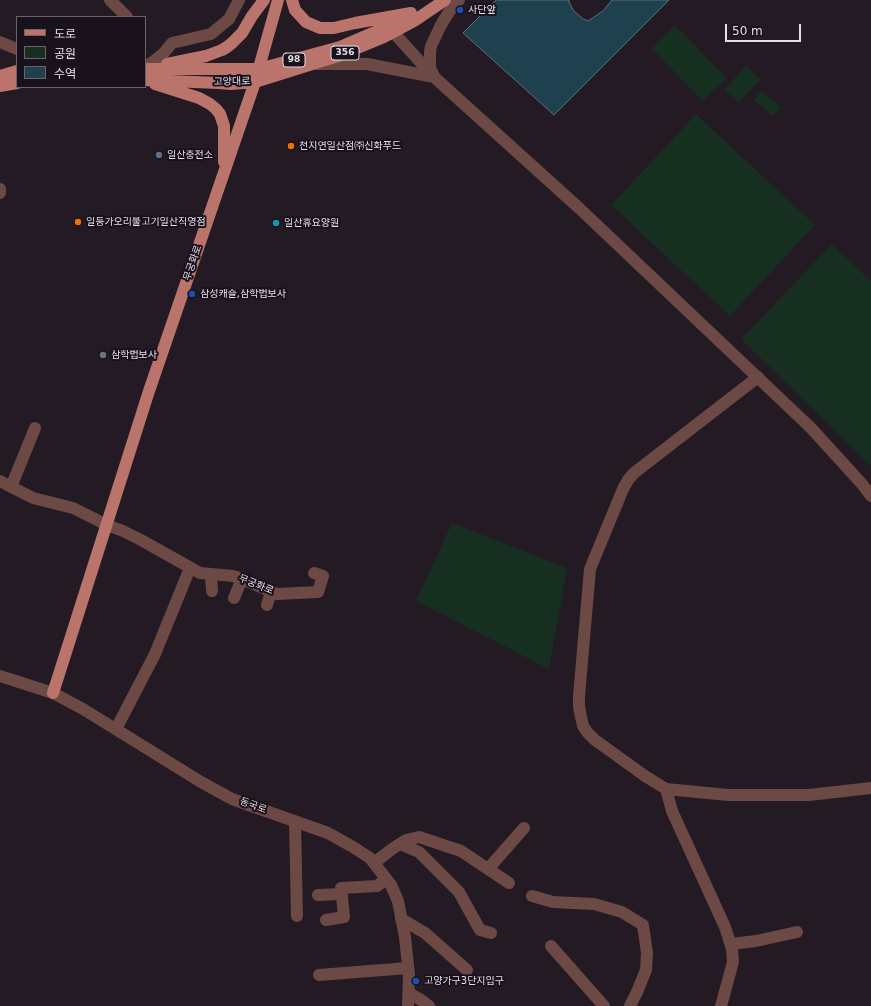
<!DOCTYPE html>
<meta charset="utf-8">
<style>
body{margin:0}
#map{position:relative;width:871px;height:1006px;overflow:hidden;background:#231a24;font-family:"DejaVu Sans","Noto Sans KR",sans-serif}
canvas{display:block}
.legend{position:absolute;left:16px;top:16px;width:130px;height:72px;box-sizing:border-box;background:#19111b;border:1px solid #6b636c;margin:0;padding:5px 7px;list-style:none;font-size:12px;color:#e5dee6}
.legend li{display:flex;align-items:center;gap:8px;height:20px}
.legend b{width:20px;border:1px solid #6b636c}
.scale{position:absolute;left:725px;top:24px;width:76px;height:18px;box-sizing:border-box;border:2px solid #e5dee6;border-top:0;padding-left:5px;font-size:12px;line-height:14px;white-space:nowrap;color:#e5dee6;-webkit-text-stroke:3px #19111b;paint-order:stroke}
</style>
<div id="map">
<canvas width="871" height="1006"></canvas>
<ul class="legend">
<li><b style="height:5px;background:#bb746c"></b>도로</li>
<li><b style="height:11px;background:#162f20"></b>공원</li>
<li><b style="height:11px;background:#1e404f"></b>수역</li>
</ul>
<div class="scale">50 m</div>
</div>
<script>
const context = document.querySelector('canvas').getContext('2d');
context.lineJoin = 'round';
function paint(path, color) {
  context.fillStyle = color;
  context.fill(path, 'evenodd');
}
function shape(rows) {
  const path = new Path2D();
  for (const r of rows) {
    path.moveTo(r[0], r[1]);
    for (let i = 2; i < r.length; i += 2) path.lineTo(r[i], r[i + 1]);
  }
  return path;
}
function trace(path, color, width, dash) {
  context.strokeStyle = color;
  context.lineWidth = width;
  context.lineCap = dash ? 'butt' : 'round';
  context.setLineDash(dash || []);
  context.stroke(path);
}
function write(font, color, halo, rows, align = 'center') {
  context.font = font + ' "DejaVu Sans","Noto Sans KR",sans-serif';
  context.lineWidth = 4;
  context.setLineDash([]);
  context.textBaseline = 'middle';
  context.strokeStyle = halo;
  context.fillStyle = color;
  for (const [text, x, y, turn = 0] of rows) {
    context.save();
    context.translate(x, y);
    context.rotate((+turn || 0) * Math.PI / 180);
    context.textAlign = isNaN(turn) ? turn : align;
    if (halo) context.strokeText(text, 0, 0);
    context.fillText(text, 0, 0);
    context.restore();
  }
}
paint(shape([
 [675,25,727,78,703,101,651,48],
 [746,66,761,79,739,103,724,90],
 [761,91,781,107,773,116,754,100],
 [696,114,815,225,730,316,611,205],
 [832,244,871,281,871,466,741,339],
 [452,523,567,568,549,669,416,601]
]), '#162f20');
const water = shape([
 [496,0,569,0,569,2,573,10,583,19,588,21,603,11,612,0,669,0,554,115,463,33,496,0]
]);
paint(water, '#1e404f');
trace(water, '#5a6f7c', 1);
trace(shape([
 [110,0,127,17],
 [393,32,434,77,579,208,811,428,862,484,871,496],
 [0,42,17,49],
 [317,64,367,64,434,77],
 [145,68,163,54,172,43,211,34,229,19,239,0],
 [434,76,430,68,430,52,431,46,441,25,449,12,459,0],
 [0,193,0,189],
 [758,377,634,473,628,480,623,489,590,569,579,696,579,707,583,726,587,732,595,740,645,776,666,789,728,795,809,795,871,788],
 [0,481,33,498,73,508,107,525,123,531,141,540,200,573,233,576,242,579,277,594,318,592,323,576,314,573],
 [11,487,35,428],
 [211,574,212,591],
 [234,598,242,579],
 [267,605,271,592],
 [0,676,53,693,83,709,201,782,232,799,328,833,353,847,370,858,391,885,398,901,405,937,409,975,408,1006],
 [116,729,155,654,190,568],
 [666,789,672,811,725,927,732,949,733,962,721,1006],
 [295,821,297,916],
 [400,844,419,852,459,892,480,930,491,933],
 [374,863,392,849,406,840,419,837,461,851,509,883],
 [488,869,524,828],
 [318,895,342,894],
 [532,896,553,902,594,904,622,912,643,925,647,953,646,970,637,992,630,1006],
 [401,919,425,933,467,970],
 [326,920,344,917,341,888,377,886,386,879],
 [731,944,756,941,797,932],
 [551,946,604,1006],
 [319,975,408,968],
 [409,993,421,1000,429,1006]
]), '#6c4945', 12);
trace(shape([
 [292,0,295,10,306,22,320,28,334,28,355,23,411,13],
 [167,64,206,56,222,50,227,47,232,43,242,33,252,16,264,0],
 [145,69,259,69,340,47,389,26,397,21],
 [0,76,17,71],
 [145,80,219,83,231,84,255,82,338,56,384,37,414,21,445,0],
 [155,84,199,98,210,104,216,109,220,114,224,126,224,162],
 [0,86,17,83],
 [53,693,149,391,255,82,278,0]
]), '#bb746c', 12);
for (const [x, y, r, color] of [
 [460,10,4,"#1a4fb4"],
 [291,146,4,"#e8710a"],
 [159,155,4,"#5c6f8a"],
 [78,222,4,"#e8710a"],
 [276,223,4,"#0f9aa8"],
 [192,294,4,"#1a4fb4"],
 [103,355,4,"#6b7280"],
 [416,981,4,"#1a4fb4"]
]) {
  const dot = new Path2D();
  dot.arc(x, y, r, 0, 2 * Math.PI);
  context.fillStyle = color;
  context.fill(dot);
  trace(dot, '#19111b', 1.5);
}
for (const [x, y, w] of [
 [345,53,28],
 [294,60,22]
]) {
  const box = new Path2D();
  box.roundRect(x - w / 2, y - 7, w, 14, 3);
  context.fillStyle = '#19111b';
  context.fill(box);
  trace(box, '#e5dee6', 1);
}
write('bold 9px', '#e5dee6', null, [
 ["356",345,53],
 ["98",294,60]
]);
write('10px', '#e5dee6', '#19111b', [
 ["사단앞",468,10],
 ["천지연일산점㈜신화푸드",299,146],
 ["일산충전소",167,155],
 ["일등가오리불고기일산직영점",86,222],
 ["일산휴요양원",284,223],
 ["삼성캐슬,삼학법보사",200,294],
 ["삼학법보사",111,355],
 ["고양가구3단지입구",424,981]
], 'left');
write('10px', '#e5dee6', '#19111b', [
 ["고양대로",232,82,-1],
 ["무궁화로",193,263,-71],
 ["무궁화로",256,585,22],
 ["동국로",253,806,20]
]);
</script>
